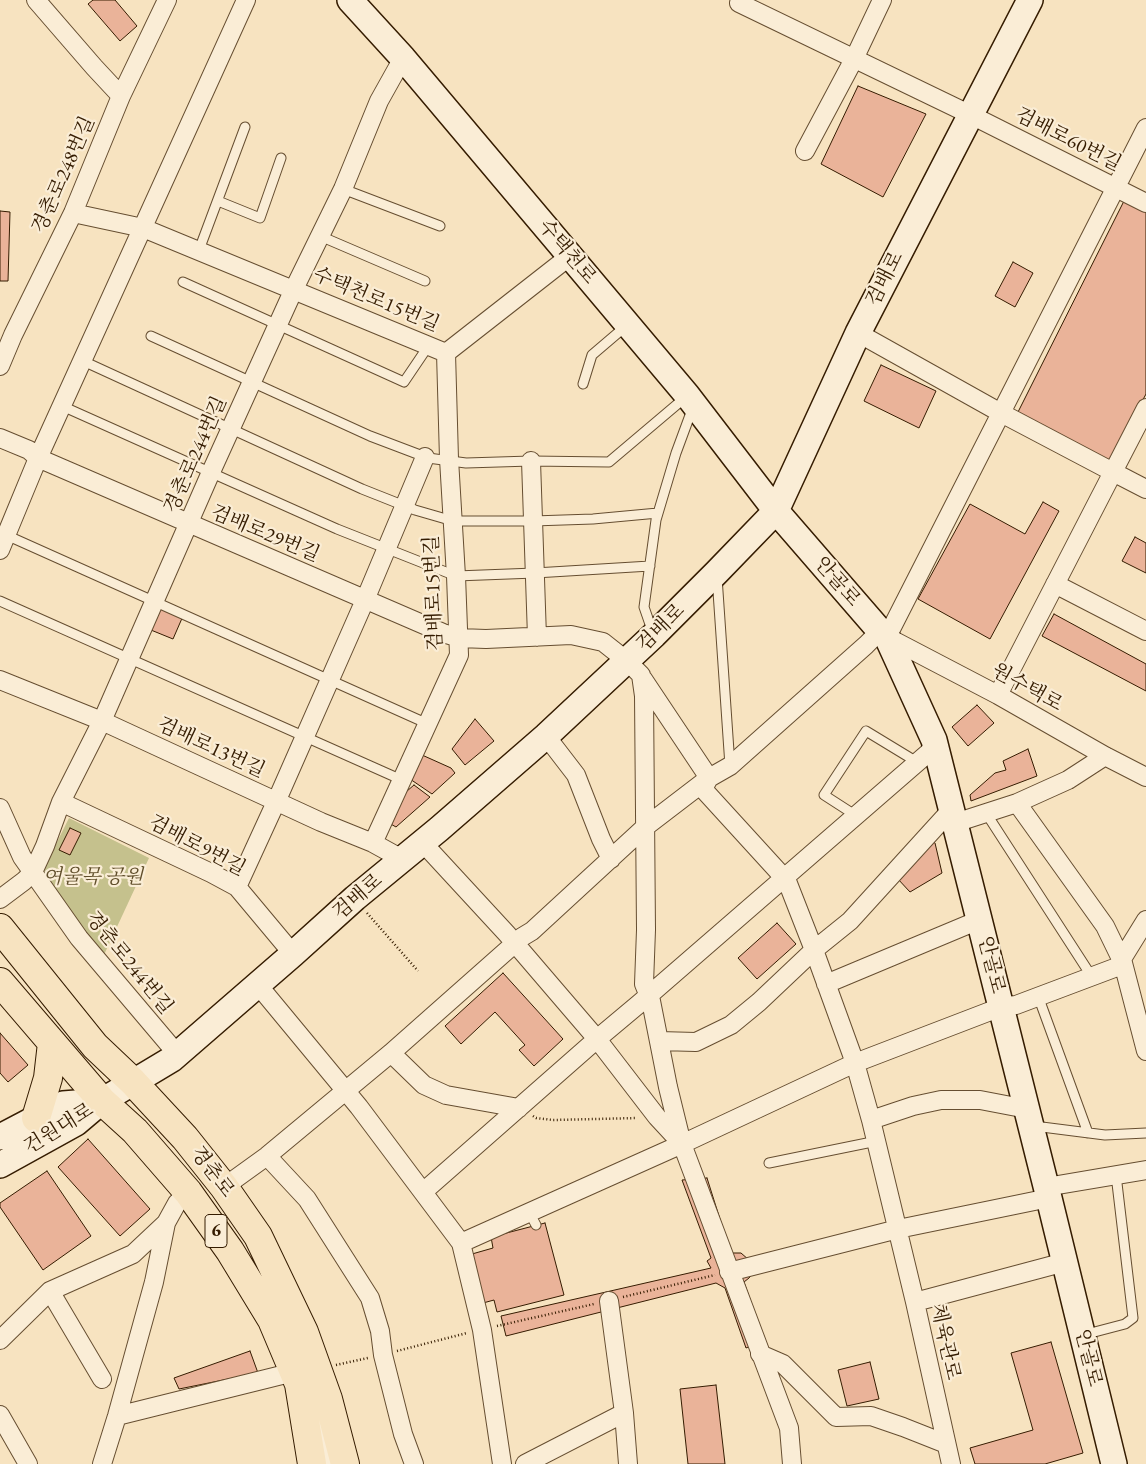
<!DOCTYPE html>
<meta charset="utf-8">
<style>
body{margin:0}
canvas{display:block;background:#f7e3c0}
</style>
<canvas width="1146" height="1464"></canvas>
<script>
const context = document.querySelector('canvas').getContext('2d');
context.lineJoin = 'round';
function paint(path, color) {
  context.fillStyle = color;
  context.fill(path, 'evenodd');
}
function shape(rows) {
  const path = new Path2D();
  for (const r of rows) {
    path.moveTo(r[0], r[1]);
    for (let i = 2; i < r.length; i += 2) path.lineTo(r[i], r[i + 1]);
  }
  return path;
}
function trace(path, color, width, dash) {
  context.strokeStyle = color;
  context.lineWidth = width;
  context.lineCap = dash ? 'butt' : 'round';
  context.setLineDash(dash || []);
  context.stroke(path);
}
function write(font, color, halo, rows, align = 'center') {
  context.font = font + ' "EB Garamond","Noto Serif KR",serif';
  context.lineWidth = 4.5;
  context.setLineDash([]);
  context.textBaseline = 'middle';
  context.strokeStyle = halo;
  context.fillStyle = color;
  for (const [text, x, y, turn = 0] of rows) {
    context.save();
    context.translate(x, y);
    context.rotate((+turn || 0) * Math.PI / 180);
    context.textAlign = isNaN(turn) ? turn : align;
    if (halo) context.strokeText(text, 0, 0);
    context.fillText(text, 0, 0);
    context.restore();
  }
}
paint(shape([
 [69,818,149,858,103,957,41,874]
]), '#c5c18d');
const building = shape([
 [93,0,115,0,137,26,120,41,88,4,93,0],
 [858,86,926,114,883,197,821,164,858,86],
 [1126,197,1146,207,1146,394,1109,463,1017,414,1126,197],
 [0,211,10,212,8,281,0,281,0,211],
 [1013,262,1033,273,1015,307,995,296,1013,262],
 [881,365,936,391,919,428,864,401,881,365],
 [1043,502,1059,511,990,639,918,599,970,504,1025,534,1043,502],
 [1135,537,1146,543,1146,573,1122,561,1135,537],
 [158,606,183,616,173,639,146,628,158,606],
 [1054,614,1146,664,1146,691,1042,636,1054,614],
 [977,705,994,723,968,746,952,727,977,705],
 [475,719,494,741,465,765,452,749,475,719],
 [1028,749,1037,776,971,801,970,795,995,773,1006,770,1003,761,1028,749],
 [422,755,451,768,455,773,432,794,410,779,422,755],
 [414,785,430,797,396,827,389,823,399,798,414,785],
 [70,828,81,833,70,855,59,850,70,828],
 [931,840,935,843,942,873,910,892,897,878,931,840],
 [777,923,796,944,757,979,738,958,777,923],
 [503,973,563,1039,534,1066,519,1050,525,1045,495,1012,461,1044,445,1026,503,973],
 [0,1033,28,1065,8,1082,0,1073,0,1033],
 [88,1139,150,1209,120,1236,58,1167,88,1139],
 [47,1171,91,1236,43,1270,0,1207,0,1203,47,1171],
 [707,1178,730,1251,732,1253,741,1253,749,1260,754,1272,749,1278,744,1282,764,1340,746,1348,725,1288,716,1283,506,1336,501,1316,711,1268,707,1261,711,1258,682,1180,707,1178],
 [545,1223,564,1295,497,1312,494,1300,483,1303,472,1254,493,1248,491,1237,545,1223],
 [1051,1342,1083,1453,1045,1464,975,1464,970,1448,1033,1430,1011,1353,1051,1342],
 [250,1351,258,1373,179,1389,174,1378,250,1351],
 [870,1362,879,1399,847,1406,838,1370,870,1362],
 [716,1385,725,1464,688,1464,680,1389,716,1385]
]);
paint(building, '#eab399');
trace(building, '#351c01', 1);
const lane = shape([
 [343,189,440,226],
 [218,201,260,218,281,158],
 [320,236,425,281],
 [199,250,245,127],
 [183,282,404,382,429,345],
 [151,336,370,436,428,458,466,463,531,461,609,462,687,396],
 [83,361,362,489,415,510,453,521,533,521,593,519,658,513],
 [583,384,592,355,626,326],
 [62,406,337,529,456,576,535,573,650,566],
 [6,535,428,724],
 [717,577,730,766],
 [0,601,402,780],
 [653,633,644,607,656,520,676,453,693,407],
 [986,813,1092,977],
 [855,815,824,795,866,731,917,762],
 [1038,996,1088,1133],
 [1034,1126,1105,1135,1146,1133],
 [769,1163,877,1141],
 [529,1212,536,1225],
 [1083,1335,1125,1324,1133,1318,1116,1175],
 [317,1422,325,1446,329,1464]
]);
const street = shape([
 [36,0,94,67,121,96],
 [740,0,739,3,971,115,1146,203],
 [1146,128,887,637,998,695,1105,756,1146,777],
 [805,151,854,59,882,0],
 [73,213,143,228,446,353,570,256],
 [858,333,1001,413,1113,472,998,695],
 [0,366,13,335,73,213,121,96,167,0],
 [1146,408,1113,472,1146,489],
 [0,438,29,450,38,458,443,633,459,638,486,639,571,635,603,642,627,661,641,675,644,696,646,930,644,984,651,1001,668,1087,682,1144,789,1428,792,1464],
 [531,461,537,637],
 [0,550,38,458,246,0],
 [1055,584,1146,631],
 [880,631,866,645,730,766,709,778,703,789,787,881,814,950,855,1063,871,1120,915,1302,951,1464],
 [0,680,102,721,321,822,373,843,402,859],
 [546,736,576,775,601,839,611,859],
 [61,802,211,873,237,887,293,954],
 [1017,803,1105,926,1123,963,1146,1051],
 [0,808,22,857,79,938,178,1055],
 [955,823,1017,803,1068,780,1105,756],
 [373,843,459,655,456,576,449,459,446,353],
 [423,843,507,934,597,1039,657,1117,682,1144,461,1243],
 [237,887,276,802,365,600,425,457],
 [0,899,24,881,33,872,45,846,61,802,102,721,211,472,294,289,343,189,379,101,403,58],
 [826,984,979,920],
 [258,985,359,1107,461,1243,482,1330,502,1464],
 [659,1041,696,1042,731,1025,759,1002,814,950,850,921,951,810],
 [391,1053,424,1085,446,1095,519,1108],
 [871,1120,913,1106,941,1100,980,1100,1027,1109],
 [682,1144,855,1063,1001,1007,1016,1005,1117,967,1146,920],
 [267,1156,307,1199,370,1298,380,1331,383,1355,403,1434,414,1464],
 [224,1187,267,1156,391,1053,522,937,532,931,645,827,709,778,643,679],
 [1046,1187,1146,1170],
 [423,1192,597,1039,640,1003,935,747],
 [729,1272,898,1229,1049,1198],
 [50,1291,102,1379],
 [609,1301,624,1413,628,1464],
 [915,1302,1065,1262],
 [0,1340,50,1291,133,1254,166,1223],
 [760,1354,783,1364,836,1417,871,1416,903,1427,946,1444],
 [0,1415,28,1464],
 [117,1416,294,1372],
 [102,1464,117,1416,154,1282,166,1223,177,1203,188,1192],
 [525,1464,624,1413]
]);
const secondary = shape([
 [350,0,403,58,570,256,687,395,776,511,880,631,887,637,934,740,1049,1198,1114,1464],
 [0,1137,63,1104,102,1101],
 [0,1165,76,1123,102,1101,172,1059,293,954,355,898,439,829,546,736,654,635,717,572,776,511,858,333,1030,0]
]);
const primary = shape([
 [0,928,95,1046,133,1082,185,1138,224,1187,258,1236,304,1332,328,1399,345,1464],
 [0,982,102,1101,135,1131,188,1192,230,1251,272,1320,299,1384,312,1464],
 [36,1118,48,1078,52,1043]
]);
trace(lane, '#664e31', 11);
trace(street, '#664e31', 20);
trace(secondary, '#351c01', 28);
trace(primary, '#351c01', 30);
trace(shape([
 [367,913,418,971],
 [533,1116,536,1118,553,1120,637,1118],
 [623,1297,715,1275],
 [497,1326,594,1304],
 [397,1351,467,1333],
 [336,1365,368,1358]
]), '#351c01', 2.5, [1, 2.5]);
trace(lane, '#faedd6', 9);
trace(street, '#faedd6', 18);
trace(secondary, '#faedd6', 25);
trace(primary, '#f7e3c0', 28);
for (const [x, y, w] of [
 [216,1231,22]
]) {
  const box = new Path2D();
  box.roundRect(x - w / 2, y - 16.5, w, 33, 4);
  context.fillStyle = '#faedd6';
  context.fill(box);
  trace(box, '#351c01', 1);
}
write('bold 19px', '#351c01', null, [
 ["6",216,1231]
]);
write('20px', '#351c01', '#faedd6', [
 ["검배로60번길",1068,140,27],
 ["경춘로248번길",64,175,-66],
 ["수택천로",567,252,50],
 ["검배로",885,279,-63],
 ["수택천로15번길",376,300,23],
 ["경춘로244번길",196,455,-66],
 ["검배로29번길",265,534,23],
 ["안골로",837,582,49],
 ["검배로15번길",434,593,-92],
 ["검배로",661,628,-45],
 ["원수택로",1027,688,29],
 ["검배로13번길",211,748,25],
 ["검배로9번길",197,846,28],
 ["검배로",358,897,-41],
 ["경춘로244번길",129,963,51],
 ["안골로",991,965,76],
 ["건원대로",59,1129,-32],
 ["경춘로",212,1172,53],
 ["체육관로",945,1342,78],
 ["안골로",1088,1358,76]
]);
write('italic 20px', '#604e2b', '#faedd6', [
 ["여울목 공원",93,878]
]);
</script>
